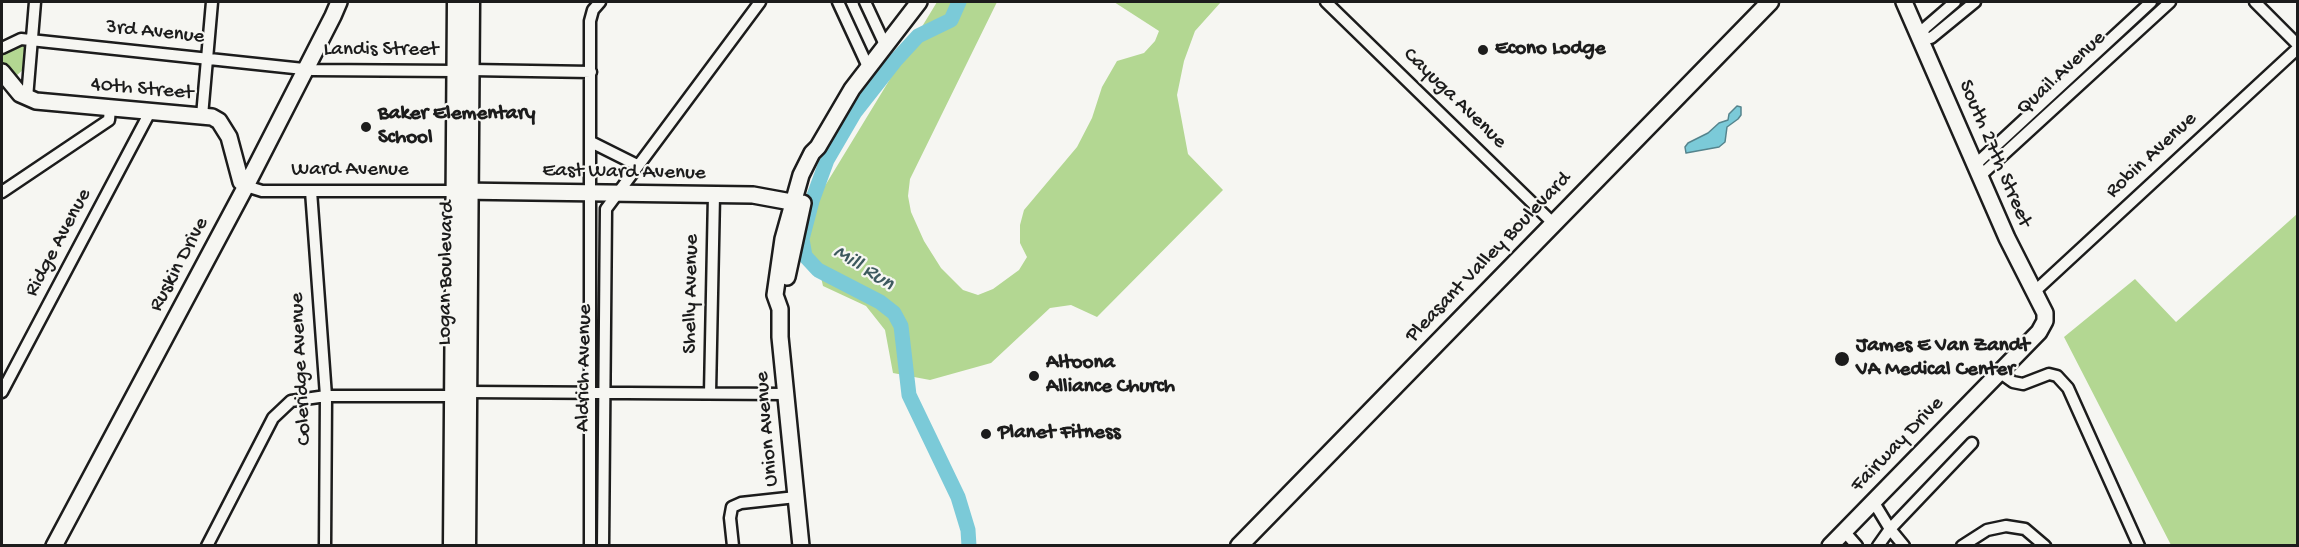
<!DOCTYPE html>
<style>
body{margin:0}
#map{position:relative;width:2299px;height:547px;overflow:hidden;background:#f6f6f2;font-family:"Gochi Hand",sans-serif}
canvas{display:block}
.frame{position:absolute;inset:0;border:3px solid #1c1c1c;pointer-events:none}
</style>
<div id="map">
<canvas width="2299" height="547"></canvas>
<div class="frame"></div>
</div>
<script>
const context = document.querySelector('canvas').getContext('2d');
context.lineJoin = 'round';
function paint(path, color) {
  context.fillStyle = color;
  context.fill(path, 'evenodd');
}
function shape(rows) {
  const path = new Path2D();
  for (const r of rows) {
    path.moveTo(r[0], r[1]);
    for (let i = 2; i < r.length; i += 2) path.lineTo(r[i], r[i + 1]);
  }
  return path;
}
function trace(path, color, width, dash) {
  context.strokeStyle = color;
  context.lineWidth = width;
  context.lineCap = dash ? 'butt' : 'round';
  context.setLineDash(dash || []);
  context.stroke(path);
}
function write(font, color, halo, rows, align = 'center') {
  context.font = font + ' "Gochi Hand",sans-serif';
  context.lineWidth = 4.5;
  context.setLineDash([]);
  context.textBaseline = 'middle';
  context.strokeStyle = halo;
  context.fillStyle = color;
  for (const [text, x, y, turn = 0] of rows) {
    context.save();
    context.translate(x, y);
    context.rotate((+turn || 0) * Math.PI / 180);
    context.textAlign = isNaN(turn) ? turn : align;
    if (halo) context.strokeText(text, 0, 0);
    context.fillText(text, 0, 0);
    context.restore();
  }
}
paint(shape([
 [937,2,997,2,910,179,908,196,911,212,924,241,941,268,963,290,978,295,993,289,1019,270,1027,257,1020,243,1020,225,1024,210,1077,147,1092,118,1102,87,1117,61,1144,53,1155,41,1159,31,1114,2,1221,2,1195,31,1184,61,1177,95,1188,154,1223,190,1097,317,1071,305,1050,308,991,363,930,380,893,373,885,330,866,306,823,286,818,264,807,248,807,237,809,212],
 [21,43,26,45,24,69,16,76,8,73,2,63,2,52],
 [2297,214,2297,545,2171,545,2064,337,2135,279,2176,322]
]), '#b3d792');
const water = shape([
 [1737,106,1741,107,1741,115,1738,119,1727,127,1725,142,1719,147,1686,153,1685,147,1688,143,1708,133,1719,123,1728,120,1729,114,1737,106]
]);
paint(water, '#7bcad8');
trace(water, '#55848d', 1.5);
trace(shape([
 [959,2,951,20,918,36,895,61,855,112,827,160,812,201,802,239,805,256,818,270,880,302,894,313,901,326,909,395,958,497,968,530,969,546]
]), '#7bcad8', 15);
const street = shape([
 [838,2,869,69],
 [865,2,886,47],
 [1326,2,1554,224],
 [1955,2,1925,28,1920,37,1931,38,1975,2],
 [2255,2,2298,45],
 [2,48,21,39,313,70,456,71],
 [471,70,591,72],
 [27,98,35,2],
 [202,116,212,2],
 [591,142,637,165],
 [1975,165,2151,2],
 [1980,176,2170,2],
 [246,186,262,191,455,191],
 [311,191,326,396,325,546],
 [2,192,109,120,110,108],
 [2033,293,2298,48],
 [1999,372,2013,382,2023,384,2049,374,2057,376,2068,388,2139,546],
 [2,392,150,112],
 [468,392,786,394],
 [710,393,714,195],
 [1873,501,1890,529,1904,546],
 [1844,531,1857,546],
 [207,546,273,418,291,401,326,396,453,396],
 [590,546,590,21,593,10,600,2],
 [603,546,606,209,760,2],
 [733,546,730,518,732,507,741,503,796,497],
 [1878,546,1890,529,1972,443],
 [1962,546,1987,530,2006,526,2025,529,2045,546]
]);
const secondary = shape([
 [2,72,20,94,36,101,212,117,219,121,229,137,241,182,246,186],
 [458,191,753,195,802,204],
 [787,277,803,203],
 [54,546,246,186,333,16,339,2],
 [801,546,780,337,780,309,775,295,783,239,801,175,812,153,818,147,852,89,919,2],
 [1830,546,2039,332,2045,321,2045,313,2007,238,1904,2]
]);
const primary = shape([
 [452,546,456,2],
 [467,546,471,2],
 [1239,546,1770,2]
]);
trace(street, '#1c1c1c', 15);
trace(secondary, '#1c1c1c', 20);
trace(primary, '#1c1c1c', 21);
trace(street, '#f6f6f2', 10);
trace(secondary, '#f6f6f2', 15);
trace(primary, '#f6f6f2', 16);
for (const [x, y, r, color] of [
 [1483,50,6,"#1c1c1c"],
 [366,127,6,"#1c1c1c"],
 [1842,359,8,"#1c1c1c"],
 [1034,376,6,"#1c1c1c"],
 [986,434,6,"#1c1c1c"]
]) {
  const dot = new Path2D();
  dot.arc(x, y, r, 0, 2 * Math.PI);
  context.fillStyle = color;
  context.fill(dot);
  trace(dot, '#f6f6f2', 2);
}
write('21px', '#1c1c1c', '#f6f6f2', [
 ["3rd Avenue",155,33,6],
 ["Landis Street",381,51],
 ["Quail Avenue",2062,74,-43],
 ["40th Street",142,90,5],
 ["Cayuga Avenue",1454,99,44],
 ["South 27th Street",1994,154,67],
 ["Robin Avenue",2152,156,-43],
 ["Ward Avenue",350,171],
 ["East Ward Avenue",624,173,1],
 ["Ridge Avenue",59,243,-62],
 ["Pleasant Valley Boulevard",1489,258,-46],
 ["Ruskin Drive",180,265,-62],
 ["Logan Boulevard",447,273,-89],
 ["Shelly Avenue",692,294,-89],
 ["Aldrich Avenue",585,368,-89],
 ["Coleridge Avenue",302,369,-93],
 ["Union Avenue",768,429,-95],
 ["Fairway Drive",1898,445,-46]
]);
write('bold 21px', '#1c1c1c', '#f6f6f2', [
 ["Econo Lodge",1495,50],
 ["Baker Elementary",378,115],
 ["School",378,139],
 ["James E Van Zandt",1856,347],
 ["VA Medical Center",1856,371],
 ["Altoona",1046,364],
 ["Alliance Church",1046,388],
 ["Planet Fitness",998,434]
], 'left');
write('italic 22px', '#3d595e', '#f6f6f2', [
 ["Mill Run",863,269,32]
]);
</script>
